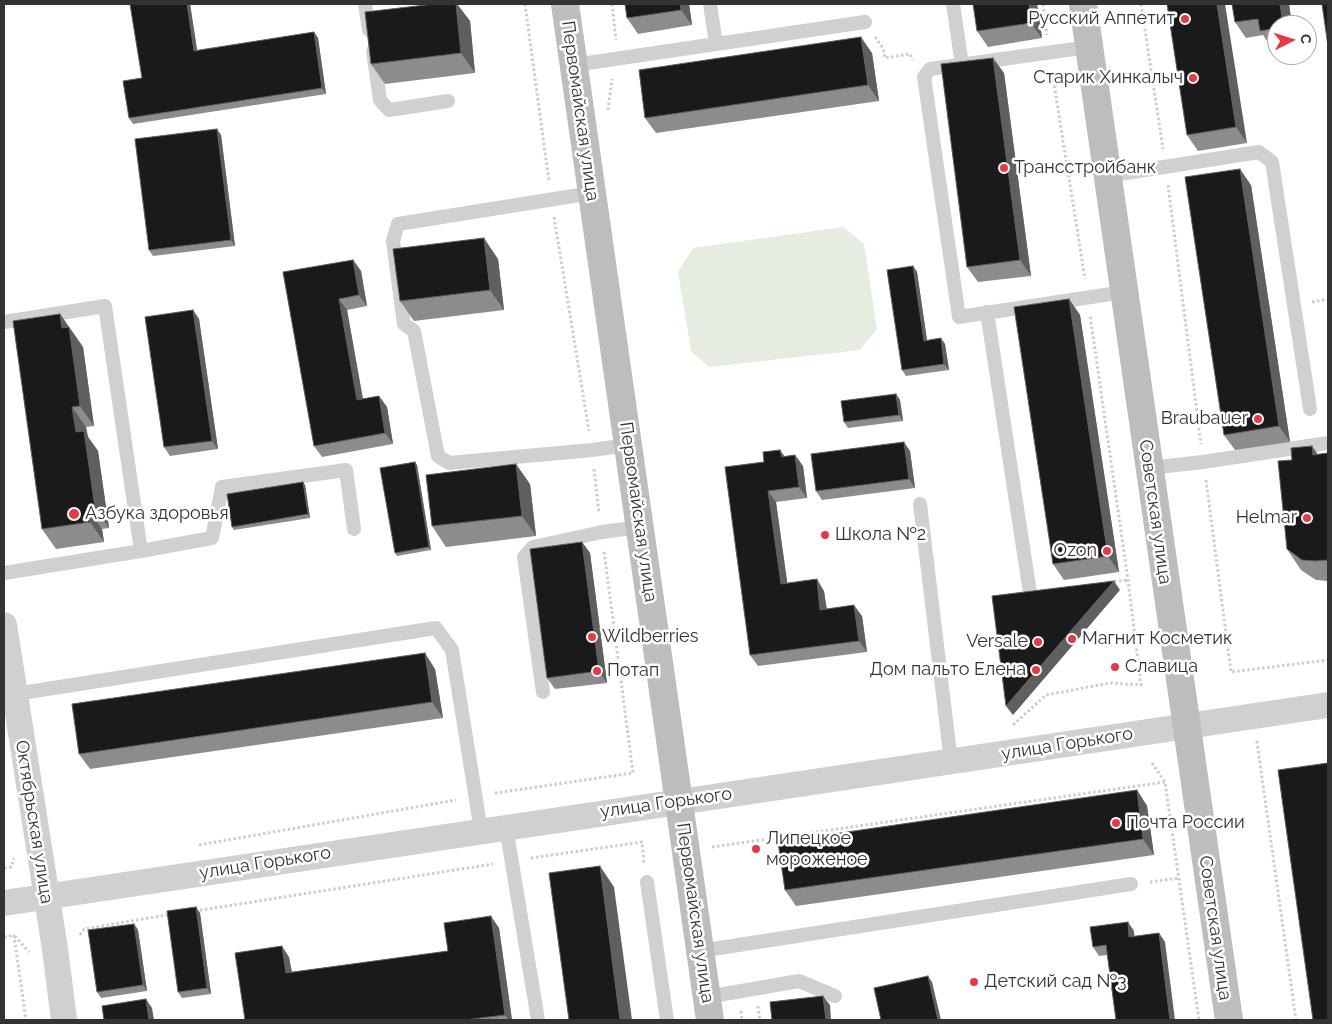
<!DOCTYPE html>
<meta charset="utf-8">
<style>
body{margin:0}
#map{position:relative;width:1332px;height:1024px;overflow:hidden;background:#fff;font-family:Raleway,sans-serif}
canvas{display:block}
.frame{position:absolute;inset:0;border:5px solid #333;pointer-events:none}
.north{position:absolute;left:1267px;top:15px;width:50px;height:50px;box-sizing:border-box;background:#fff;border:1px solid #adadad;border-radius:50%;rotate:85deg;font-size:14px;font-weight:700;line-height:20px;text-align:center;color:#333}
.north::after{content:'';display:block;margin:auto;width:18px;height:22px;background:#e63946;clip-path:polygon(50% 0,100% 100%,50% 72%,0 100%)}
</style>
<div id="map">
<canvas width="1332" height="1024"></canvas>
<div class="frame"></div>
<div class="north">С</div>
</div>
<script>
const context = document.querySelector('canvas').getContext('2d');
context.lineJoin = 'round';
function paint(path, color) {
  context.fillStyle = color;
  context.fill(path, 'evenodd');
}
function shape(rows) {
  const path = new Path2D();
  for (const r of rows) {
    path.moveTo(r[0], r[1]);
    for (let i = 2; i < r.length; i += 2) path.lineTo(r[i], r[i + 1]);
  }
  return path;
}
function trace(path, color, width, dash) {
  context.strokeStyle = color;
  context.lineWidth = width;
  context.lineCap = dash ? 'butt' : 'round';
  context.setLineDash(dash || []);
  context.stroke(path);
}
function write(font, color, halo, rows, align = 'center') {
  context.font = font + ' Raleway,sans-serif';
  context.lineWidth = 5;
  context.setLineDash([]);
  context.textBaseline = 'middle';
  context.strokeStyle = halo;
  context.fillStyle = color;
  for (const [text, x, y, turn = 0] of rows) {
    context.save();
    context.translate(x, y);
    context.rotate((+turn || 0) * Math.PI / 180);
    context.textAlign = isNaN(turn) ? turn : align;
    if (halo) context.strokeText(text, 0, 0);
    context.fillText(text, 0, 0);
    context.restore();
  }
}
paint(shape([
 [843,227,864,244,877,329,860,350,709,367,691,351,678,272,693,248]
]), '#e6ecdf');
trace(shape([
 [525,4,549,182],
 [612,4,616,40],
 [1043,4,1047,35],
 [1141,4,1163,149],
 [875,37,883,48,885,58,910,54,913,60],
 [1052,71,1085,279],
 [608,110,612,79],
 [1168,185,1201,444],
 [554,217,589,431],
 [1312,302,1328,299],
 [594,469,599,513],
 [1206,480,1231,672,1328,660],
 [1109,582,1128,580],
 [1013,725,1046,695,1110,683,1141,685,1128,580,1090,315],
 [1258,742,1257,742,1296,1020],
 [1152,763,1165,782,1199,1020],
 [495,793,633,773,604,551],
 [199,845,456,800],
 [712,847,1165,782],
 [531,858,642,842,644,864],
 [4,868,11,867,14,858],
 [1150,882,1179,878],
 [195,911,493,864],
 [14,935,26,1020],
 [80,935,84,929,172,914],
 [15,936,29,952],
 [4,937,14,935],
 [758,1006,760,1020],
 [741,1011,742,1020]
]), '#cdcdcd', 3, [2.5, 2.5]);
trace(shape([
 [365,4,369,30],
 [710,4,716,44],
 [953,4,962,65],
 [1089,47,930,69,924,77,959,317,1124,292],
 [373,51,380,100,389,110,448,101],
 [574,65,865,22],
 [1107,176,1259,152,1272,162,1310,409],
 [592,193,398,224,393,241,404,324,414,331,438,456,449,463,592,450,628,445],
 [987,312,1030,593],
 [4,322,105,306,141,551],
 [1149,468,1203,462,1328,443],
 [920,504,951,762],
 [4,573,141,551,212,538,222,487,346,470,354,529],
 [543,692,524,557,533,547,602,532,640,527],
 [15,694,436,628,452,650,481,831],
 [506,827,538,1020],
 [647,882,667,1020],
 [700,951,1131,884],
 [707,997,799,981,835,996]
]), '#d0d0d0', 14);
trace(shape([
 [4,625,55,949,64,1020],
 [4,903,1328,705]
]), '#d0d0d0', 26);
trace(shape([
 [565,4,710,1020],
 [1083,4,1229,1020]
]), '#bdbdbd', 28);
paint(shape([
 [130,4,190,4,197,50,314,32,318,38,326,94,133,124,129,118,142,78],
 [434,4,457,4,470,21,475,73,385,84,371,64],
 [689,4,692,25,638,34,627,18],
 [1037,4,1042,38,988,47,977,31],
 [1167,4,1247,143,1198,151,1187,135],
 [1232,4,1289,4,1292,25,1277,25,1277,46,1271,47,1263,35,1246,38,1235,22],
 [872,53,879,101,656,133,645,118],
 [1004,73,1031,276,978,282,967,267],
 [221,135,235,246,153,256,149,250],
 [1251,185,1290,442,1235,450,1224,435],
 [498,259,504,310,414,321,400,301],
 [353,260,361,271,367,306,347,310,363,399,379,396,387,407,393,444,322,457,314,446,283,272],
 [913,266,917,272,927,340,945,344,949,370,906,376,902,370],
 [1069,299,1080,315,1119,572,1064,580,1053,564],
 [193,310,199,319,218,449,170,456,164,447],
 [60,314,83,347,94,426,86,427,88,437,98,451,109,528,102,529,104,542,56,549,42,529],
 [896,394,900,400,903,421,848,428,844,422],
 [910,451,915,488,822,500,816,491],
 [1328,453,1328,581,1316,580,1301,570,1287,549,1292,460,1318,454],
 [795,455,803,466,807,498,776,502,787,583,824,591,827,609,862,616,867,652,758,666,750,655,764,462,785,456],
 [417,465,431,550,397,556,395,553],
 [530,484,536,536,446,547,432,526],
 [305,485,310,518,234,530,232,527],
 [582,542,590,553,607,683,555,689,547,678],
 [435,669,443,718,90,769,79,754],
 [1137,790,1147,806,1154,855,796,906,785,890],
 [196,907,200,913,211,994,182,998,178,992],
 [134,924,138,930,147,991,101,998,97,992],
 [499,928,512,1020,245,1020,289,957,292,972,448,951],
 [1134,931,1134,936,1165,942,1107,955,1099,956,1093,947]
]), '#8c8c8c');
paint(shape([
 [187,4,190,4,198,56,194,51],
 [456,4,457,4,470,21,475,73,461,53],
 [680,4,689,4,692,25,681,10],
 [1029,4,1037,4,1042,38,1031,23],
 [1217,4,1225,4,1247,143,1236,127],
 [1280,4,1289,4,1292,25,1283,25],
 [314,32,318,38,326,94,322,88],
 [861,37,872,53,879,101,868,85],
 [993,58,1004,73,1031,276,1020,260],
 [217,129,221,135,235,246,231,240],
 [1240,169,1251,185,1290,442,1279,426],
 [484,238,498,259,504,310,490,290],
 [353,260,361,271,367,306,359,295],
 [913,266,917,272,928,347,924,341],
 [339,299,347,310,365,411,357,400],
 [1069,299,1080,315,1119,572,1108,556],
 [193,310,199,319,218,449,212,441],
 [60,314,83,347,94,426,80,406,62,328],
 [941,338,945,344,949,370,944,364],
 [896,394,900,400,903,421,899,415],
 [379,396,387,407,393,444,385,433],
 [72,407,86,427,88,437,98,451,109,528,95,508,76,432],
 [904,442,910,451,915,488,909,479],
 [1312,446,1326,466,1313,455],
 [780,450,788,461,782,457],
 [795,455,803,466,807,498,799,487],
 [415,462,417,465,431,550,429,547],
 [516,464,530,484,536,536,522,516],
 [303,482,305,485,310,518,308,514],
 [768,491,776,502,789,595,781,584],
 [88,509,102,529,104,542,90,522],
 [582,542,590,553,607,683,599,671],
 [817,579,824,591,828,621,820,610],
 [1114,581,1120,590,1013,715,1006,706],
 [854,605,862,616,867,652,859,641],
 [425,653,435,669,443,718,432,702],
 [1137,790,1147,806,1154,855,1143,839],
 [600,866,614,887,632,1020,620,1020],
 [196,907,200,913,211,994,207,988],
 [491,916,499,928,512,1020,509,1020,505,1015],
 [1128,922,1134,931,1135,945,1129,937],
 [134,924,138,930,147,991,143,985],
 [1159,933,1165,942,1175,1020,1170,1020],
 [282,946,289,957,294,985,286,973],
 [928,976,932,982,941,1020,938,1020],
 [823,996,830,1005,831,1020,826,1020],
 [146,999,152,1008,154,1020,149,1020]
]), '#5f5f5f');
const building = shape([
 [130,4,187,4,194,51,314,32,322,88,129,118,123,81,142,78,130,4],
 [434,4,456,4,461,53,371,64,365,12,434,4],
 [625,4,680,4,681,10,627,18,625,4],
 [973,4,1029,4,1031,23,977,31,973,4],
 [1167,4,1217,4,1236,127,1187,135,1167,4],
 [1232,4,1280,4,1283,25,1277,25,1277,28,1260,31,1258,19,1235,22,1232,4],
 [1322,4,1328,4,1328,46,1322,4],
 [861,37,868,85,645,118,639,70,861,37],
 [993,58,1020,260,967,267,941,64,993,58],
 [217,129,231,240,149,250,135,139,217,129],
 [1240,169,1279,426,1224,435,1185,177,1240,169],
 [484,238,490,290,400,301,393,249,484,238],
 [353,260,359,295,339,299,357,400,379,396,385,433,314,446,283,272,353,260],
 [913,266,924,341,941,338,944,364,902,370,887,270,913,266],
 [1069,299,1108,556,1053,564,1014,307,1069,299],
 [193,310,212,441,164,447,145,317,193,310],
 [60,314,62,328,69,327,80,406,72,407,76,432,84,431,95,508,88,509,90,522,42,529,13,321,60,314],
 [896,394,899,415,844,422,841,401,896,394],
 [904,442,909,479,816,491,811,454,904,442],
 [1312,446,1313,455,1328,453,1328,560,1315,561,1302,560,1287,549,1278,461,1292,460,1291,448,1312,446],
 [780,450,782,457,795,455,799,487,768,491,781,584,817,579,820,610,854,605,859,641,750,655,725,467,764,462,763,452,780,450],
 [415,462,429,547,395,553,380,468,415,462],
 [516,464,522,516,432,526,426,475,516,464],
 [303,482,308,514,232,527,227,494,303,482],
 [582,542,599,671,547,678,530,549,582,542],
 [1114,581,1006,706,992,596,1114,581],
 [425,653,432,702,79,754,72,704,425,653],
 [1328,763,1328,1020,1313,1020,1278,770,1328,763],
 [1137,790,1143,839,785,890,778,842,1137,790],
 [600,866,620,1020,569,1020,549,873,600,866],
 [196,907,207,988,178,992,167,911,196,907],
 [491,916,505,1015,464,1020,245,1020,235,953,282,946,286,973,448,951,444,923,491,916],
 [1128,922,1129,937,1159,933,1170,1020,1116,1020,1106,945,1093,947,1090,927,1128,922],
 [134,924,143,985,97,992,88,930,134,924],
 [928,976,938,1020,881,1020,874,988,928,976],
 [823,996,826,1020,772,1020,770,1002,823,996],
 [146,999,149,1020,104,1020,102,1006,146,999]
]);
paint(building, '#1a1a1a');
trace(building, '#5f5f5f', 1);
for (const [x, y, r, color] of [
 [1185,19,5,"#e63946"],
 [1193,78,5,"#e63946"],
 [1004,168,5,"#e63946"],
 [1258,419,5,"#e63946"],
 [74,514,6,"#e63946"],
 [1307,518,5,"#e63946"],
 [825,535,5,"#e63946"],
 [1107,551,5,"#e63946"],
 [592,637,5,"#e63946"],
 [1072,639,5,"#e63946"],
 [1038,642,5,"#e63946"],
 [1115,667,5,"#e63946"],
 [1036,670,5,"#e63946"],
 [597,671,5,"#e63946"],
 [1116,823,5,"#e63946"],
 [756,849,5,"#e63946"],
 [974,982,5,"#e63946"]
]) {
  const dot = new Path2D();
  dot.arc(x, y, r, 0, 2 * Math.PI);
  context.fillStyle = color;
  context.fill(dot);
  trace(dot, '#fff', 2);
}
write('18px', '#333', '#fff', [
 ["Русский Аппетит",1175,19,"right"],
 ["Старик Хинкалыч",1183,78,"right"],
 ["Трансстройбанк",1014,168],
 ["Braubauer",1248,419,"right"],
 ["Азбука здоровья",85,514],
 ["Helmar",1297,518,"right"],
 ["Школа №2",835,535],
 ["Ozon",1097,551,"right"],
 ["Wildberries",602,637],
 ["Магнит Косметик",1082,639],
 ["Versale",1028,642,"right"],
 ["Славица",1125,667],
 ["Дом пальто Елена",1026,670,"right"],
 ["Потап",607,671],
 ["Почта России",1126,823],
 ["Липецкое",766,839],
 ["мороженое",766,860],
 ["Детский сад №3",984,982]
], 'left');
write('18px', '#333', '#fff', [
 ["Первомайская улица",580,111,82],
 ["Первомайская улица",638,512,82],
 ["Советская улица",1155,512,82],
 ["улица Горького",1067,744,-9],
 ["улица Горького",666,803,-8],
 ["Октябрьская улица",34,822,81],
 ["улица Горького",265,863,-9],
 ["Первомайская улица",695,913,82],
 ["Советская улица",1215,928,82]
]);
</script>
